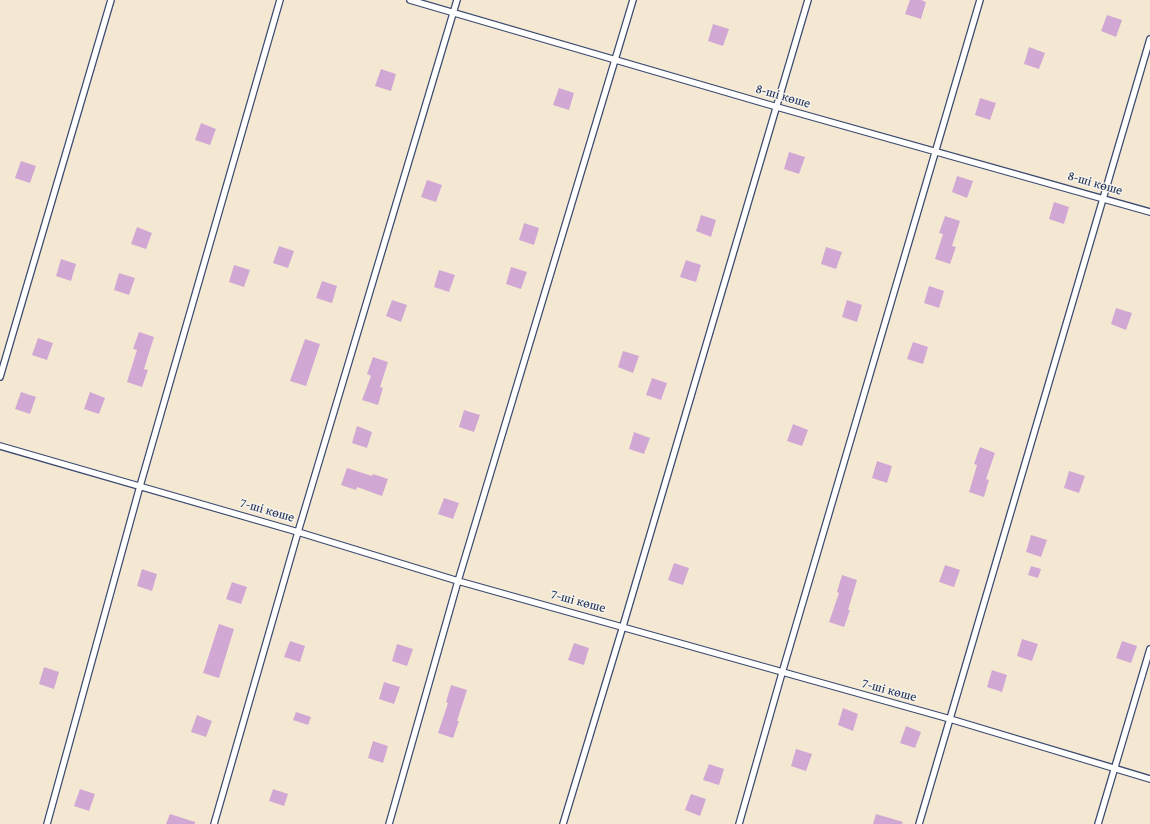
<!DOCTYPE html>
<meta charset="utf-8">
<style>
body{margin:0}
canvas{display:block;background:#f4e8d3}
</style>
<canvas width="1150" height="824"></canvas>
<script>
const context = document.querySelector('canvas').getContext('2d');
context.lineJoin = 'round';
function paint(path, color) {
  context.fillStyle = color;
  context.fill(path, 'evenodd');
}
function shape(rows) {
  const path = new Path2D();
  for (const r of rows) {
    path.moveTo(r[0], r[1]);
    for (let i = 2; i < r.length; i += 2) path.lineTo(r[i], r[i + 1]);
  }
  return path;
}
function trace(path, color, width, dash) {
  context.strokeStyle = color;
  context.lineWidth = width;
  context.lineCap = dash ? 'butt' : 'round';
  context.setLineDash(dash || []);
  context.stroke(path);
}
function write(font, color, halo, rows, align = 'center') {
  context.font = font + ' "Gentium Book Plus",serif';
  context.lineWidth = 3;
  context.setLineDash([]);
  context.textBaseline = 'middle';
  context.strokeStyle = halo;
  context.fillStyle = color;
  for (const [text, x, y, turn = 0] of rows) {
    context.save();
    context.translate(x, y);
    context.rotate((+turn || 0) * Math.PI / 180);
    context.textAlign = isNaN(turn) ? turn : align;
    if (halo) context.strokeText(text, 0, 0);
    context.fillText(text, 0, 0);
    context.restore();
  }
}
paint(shape([
 [910,0,921,0,926,2,921,19,905,14],
 [1107,15,1122,20,1116,37,1101,31],
 [713,24,729,29,723,46,708,41],
 [1029,47,1045,53,1039,69,1024,64],
 [381,69,396,74,391,91,375,86],
 [559,88,574,93,569,110,553,105],
 [980,98,996,103,990,120,975,115],
 [201,123,216,129,210,145,195,140],
 [789,152,805,157,799,174,784,169],
 [21,161,36,166,30,183,15,178],
 [957,176,973,181,967,198,952,192],
 [427,180,442,185,436,202,421,197],
 [1054,202,1069,207,1064,224,1049,219],
 [701,215,716,220,711,237,696,231],
 [945,216,960,221,952,246,956,247,950,264,935,259,943,234,939,233],
 [524,223,539,228,534,245,519,240],
 [137,227,152,233,146,249,131,244],
 [279,246,294,251,288,268,273,263],
 [826,247,842,252,836,269,821,264],
 [61,259,76,264,71,281,56,276],
 [686,260,701,265,696,282,680,277],
 [234,265,250,270,244,287,229,282],
 [511,267,527,272,521,289,506,284],
 [439,270,455,275,449,292,434,287],
 [119,273,135,278,129,295,114,290],
 [322,281,337,286,332,303,316,298],
 [929,286,944,291,939,308,924,303],
 [392,300,407,305,401,322,386,316],
 [847,300,862,305,857,322,842,317],
 [1116,308,1132,313,1126,330,1111,324],
 [139,332,154,337,144,369,148,370,142,387,127,382,137,350,133,349],
 [38,338,53,343,47,360,32,355],
 [305,339,320,344,306,386,290,381],
 [913,342,928,347,923,364,907,359],
 [623,351,639,356,633,373,618,367],
 [373,357,388,362,380,387,383,388,378,405,362,400,371,376,367,374],
 [652,378,667,383,661,400,646,395],
 [21,392,36,397,30,414,15,409],
 [90,392,105,398,99,414,84,409],
 [464,410,480,415,474,432,459,427],
 [793,424,808,430,802,446,787,441],
 [357,426,372,432,367,448,352,443],
 [634,432,650,438,644,454,629,449],
 [980,447,995,453,986,479,989,480,984,497,969,492,977,465,974,464],
 [877,461,892,466,887,483,872,478],
 [347,468,372,476,373,474,388,479,382,496,357,487,356,490,341,485],
 [1069,471,1085,476,1079,493,1064,488],
 [444,498,459,503,453,519,438,514],
 [1031,535,1047,540,1041,557,1026,552],
 [674,563,689,568,683,585,668,580],
 [945,565,960,570,954,587,939,582],
 [1031,566,1041,569,1038,578,1028,575],
 [142,569,157,574,152,591,137,586],
 [842,575,857,580,848,610,850,610,844,627,829,622,839,593,837,592],
 [232,582,247,587,241,604,226,599],
 [219,624,234,629,219,678,203,673],
 [1022,639,1038,644,1032,661,1017,656],
 [290,641,305,646,300,662,284,657],
 [1122,641,1137,646,1131,663,1116,658],
 [574,643,589,648,584,665,568,660],
 [397,644,413,649,407,666,392,661],
 [44,667,59,672,54,689,39,684],
 [992,670,1007,675,1002,692,987,687],
 [384,682,400,687,394,704,379,699],
 [451,685,467,690,457,721,459,721,453,738,438,733,448,703,446,702],
 [843,708,858,714,853,731,838,725],
 [296,712,311,717,308,725,293,720],
 [197,715,212,721,206,737,191,732],
 [906,726,921,732,915,748,900,743],
 [373,741,388,746,383,763,368,758],
 [796,749,812,754,806,771,791,766],
 [709,764,724,769,719,785,703,780],
 [80,789,95,794,89,811,74,806],
 [273,789,288,794,284,806,269,801],
 [691,794,706,799,700,816,685,810],
 [170,814,195,822,195,824,166,824],
 [876,814,903,822,902,824,873,824]
]), '#d1a8d4');
const service = shape([
 [410,0,777,107,1150,212],
 [0,377,111,0],
 [0,446,298,532,458,581,950,719,1150,779],
 [47,824,140,486,280,0],
 [214,824,298,532,457,0],
 [389,824,458,581,633,0],
 [563,824,623,626,808,0],
 [739,824,782,673,980,0],
 [919,824,1150,39],
 [1098,824,1150,649]
]);
trace(service, '#3c4b70', 8);
trace(service, '#fff', 5.5);
write('13px', '#1b2f5e', '#f7f3e8', [
 ["8-ші көше",783,97,16],
 ["8-ші көше",1095,184,16],
 ["7-ші көше",267,511,16],
 ["7-ші көше",578,602,15],
 ["7-ші көше",889,691,15]
]);
</script>
